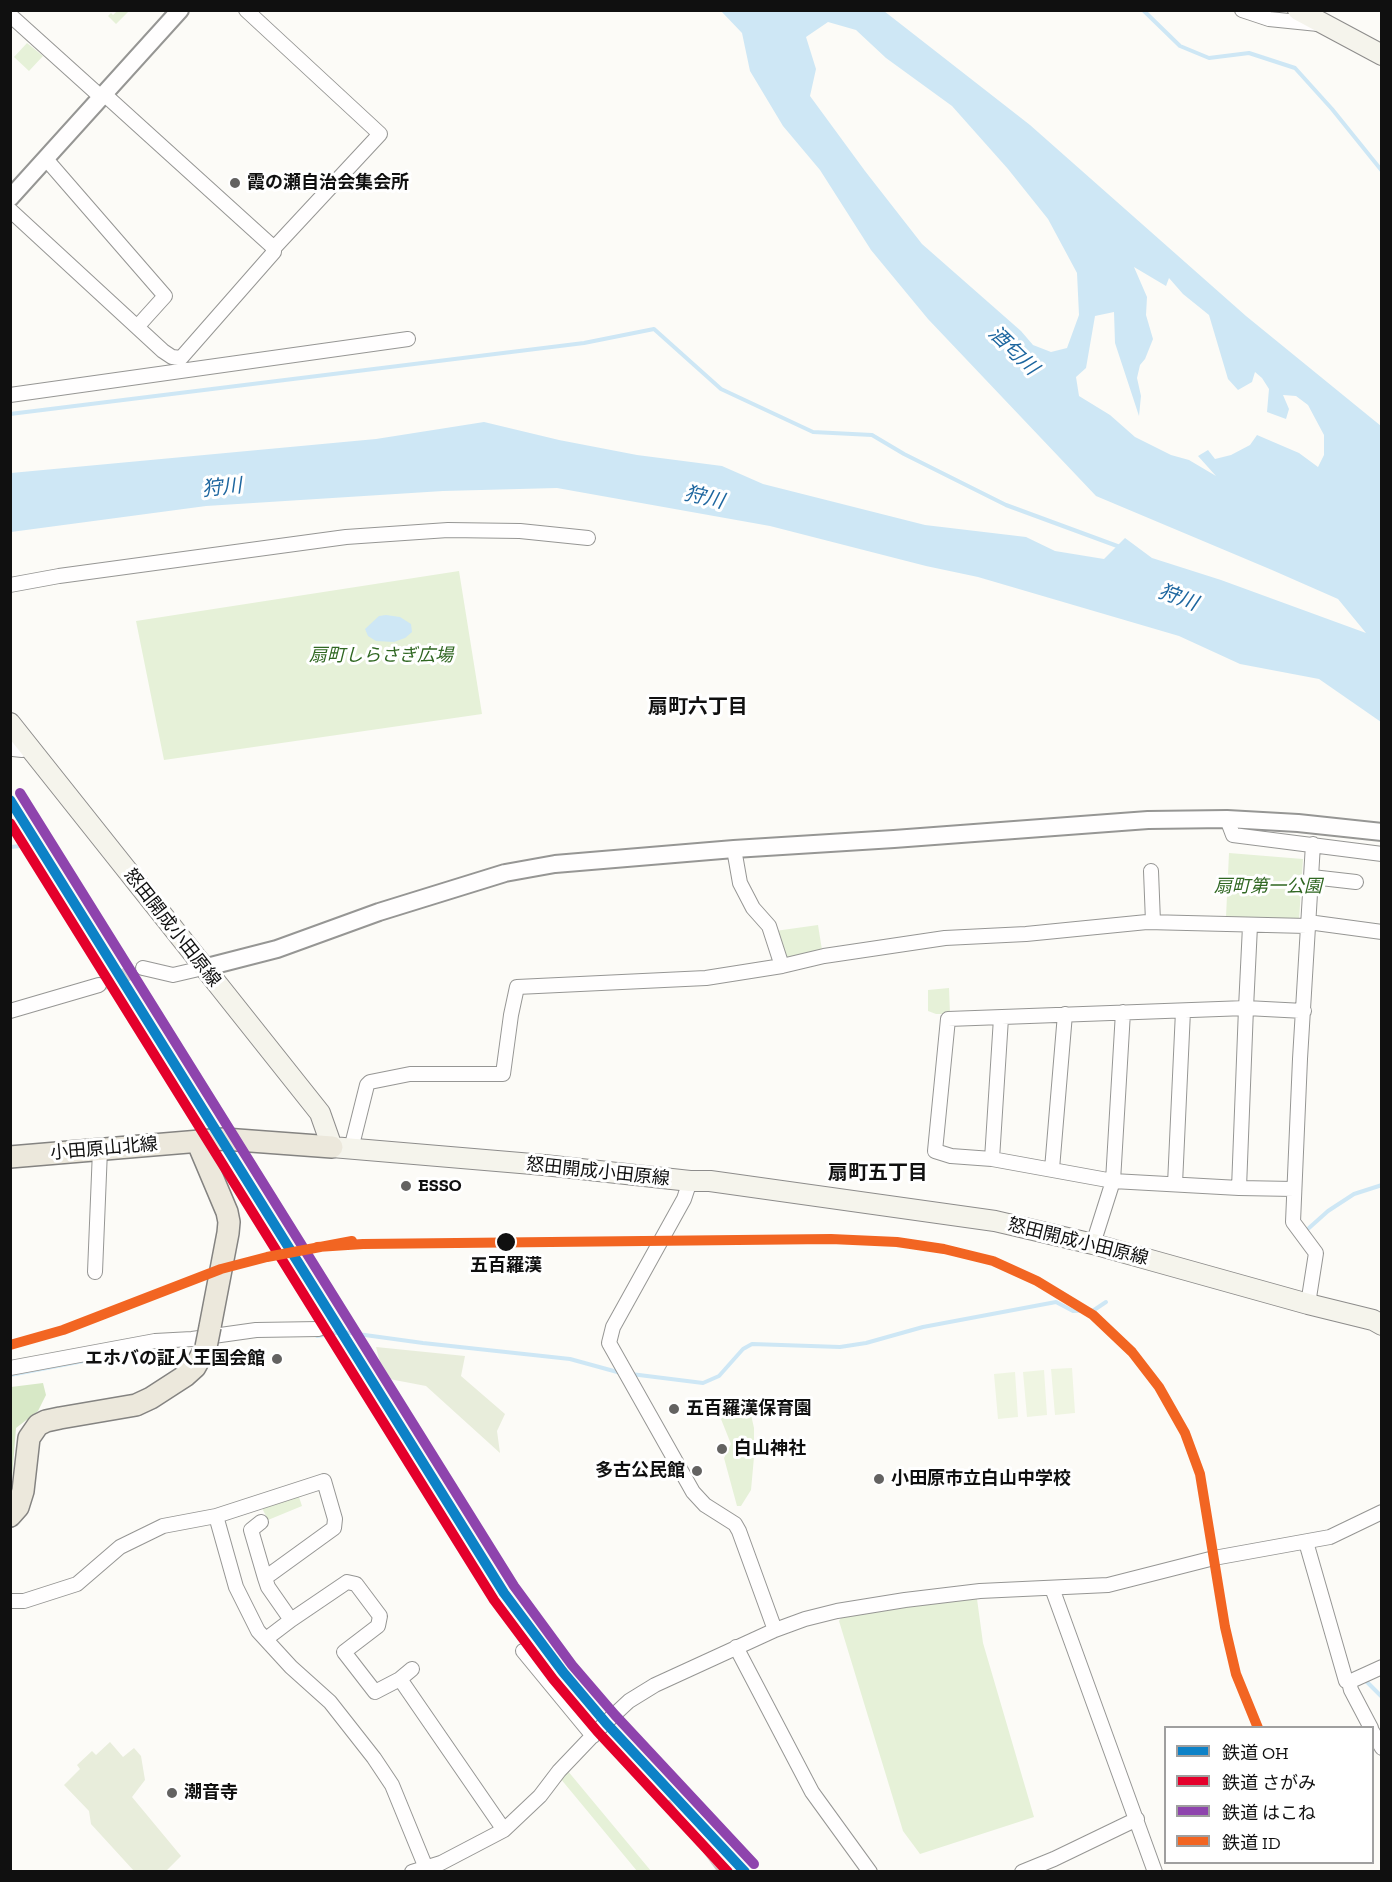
<!DOCTYPE html>
<meta charset="utf-8">
<style>
body{margin:0}
#map{position:relative;width:1392px;height:1882px;overflow:hidden;background:#fcfbf7;font-family:"Zilla Slab","Noto Sans JP",serif}
canvas{display:block}
.frame{position:absolute;inset:0;border:12px solid #101010;pointer-events:none}
.legend{position:absolute;left:1164px;top:1726px;width:210px;height:138px;box-sizing:border-box;background:#fff;border:2px solid #9f9f9f;margin:0;padding:8px 10px;list-style:none;font-size:18px;color:#101010}
.legend li{display:flex;align-items:center;gap:12px;height:30px}
.legend b{width:30px;border:2px solid #9f9f9f}
</style>
<div id="map">
<canvas width="1392" height="1882"></canvas>
<div class="frame"></div>
<ul class="legend">
<li><b style="height:8px;background:#0d82c7"></b>鉄道 OH</li>
<li><b style="height:8px;background:#e4002b"></b>鉄道 さがみ</li>
<li><b style="height:8px;background:#8e44ad"></b>鉄道 はこね</li>
<li><b style="height:8px;background:#f26522"></b>鉄道 ID</li>
</ul>
</div>
<script>
const context = document.querySelector('canvas').getContext('2d');
context.lineJoin = 'round';
function paint(path, color) {
  context.fillStyle = color;
  context.fill(path, 'evenodd');
}
function shape(rows) {
  const path = new Path2D();
  for (const r of rows) {
    path.moveTo(r[0], r[1]);
    for (let i = 2; i < r.length; i += 2) path.lineTo(r[i], r[i + 1]);
  }
  return path;
}
function trace(path, color, width, dash) {
  context.strokeStyle = color;
  context.lineWidth = width;
  context.lineCap = dash ? 'butt' : 'round';
  context.setLineDash(dash || []);
  context.stroke(path);
}
function write(font, color, halo, rows, align = 'center') {
  context.font = font + ' "Zilla Slab","Noto Sans JP",serif';
  context.lineWidth = 6;
  context.setLineDash([]);
  context.textBaseline = 'middle';
  context.strokeStyle = halo;
  context.fillStyle = color;
  for (const [text, x, y, turn = 0] of rows) {
    context.save();
    context.translate(x, y);
    context.rotate((+turn || 0) * Math.PI / 180);
    context.textAlign = isNaN(turn) ? turn : align;
    if (halo) context.strokeText(text, 0, 0);
    context.fillText(text, 0, 0);
    context.restore();
  }
}
paint(shape([
 [118,10,129,11,116,24,108,16,111,13,113,15],
 [27,43,43,56,29,71,14,57],
 [459,571,482,714,164,760,136,621],
 [1229,853,1303,859,1299,920,1226,917],
 [818,925,822,950,781,961,768,932],
 [949,988,950,1014,936,1014,928,1011,928,990],
 [747,1397,754,1428,754,1457,751,1490,741,1506,737,1506,724,1458,731,1444,721,1419,728,1402],
 [298,1494,302,1506,268,1520,262,1508],
 [977,1599,983,1643,1034,1817,920,1854,903,1831,839,1621,841,1618,911,1605],
 [567,1770,651,1871,637,1871,560,1778]
]), '#e6f1d8');
paint(shape([
 [43,1383,46,1395,38,1411,16,1428,12,1478,11,1481,11,1387]
]), '#d7e8c6');
paint(shape([
 [376,1347,465,1356,461,1376,505,1414,497,1431,500,1453,426,1386,384,1378],
 [110,1742,123,1757,134,1748,141,1756,145,1780,132,1797,181,1856,166,1871,134,1871,91,1824,89,1811,64,1785,80,1769,77,1765,92,1751,96,1755]
]), '#e8eddb');
paint(shape([
 [1072,1368,1075,1413,1055,1415,1051,1369],
 [1044,1370,1047,1415,1027,1417,1023,1372],
 [1015,1372,1018,1417,998,1419,994,1374]
]), '#eff5e2');
paint(shape([
 [721,11,884,11,1030,125,1246,316,1381,426,1381,722,1319,679,1240,664,1179,636,978,577,926,566,770,526,557,488,443,491,206,506,11,532,11,473,376,439,484,422,559,440,637,455,722,466,763,484,925,525,1026,537,1055,551,1104,559,1125,538,1152,558,1221,580,1366,633,1338,599,1272,570,1096,496,928,319,871,250,820,170,783,126,750,71,742,33],
 [828,22,856,30,886,58,952,106,1008,169,1048,219,1077,273,1079,315,1067,348,1051,352,1033,345,1021,331,922,244,865,171,810,96,816,69,806,37],
 [1134,267,1166,286,1169,278,1183,294,1209,315,1228,379,1238,390,1252,382,1255,372,1262,378,1269,389,1267,412,1286,419,1289,409,1283,395,1296,396,1308,405,1324,435,1324,455,1318,467,1299,453,1257,435,1250,445,1231,455,1215,459,1208,450,1198,456,1216,476,1189,460,1171,455,1135,437,1110,415,1079,396,1076,377,1086,368,1095,316,1114,312,1115,343,1139,416,1141,396,1137,378,1140,365,1145,359,1153,339,1146,315,1147,297],
 [386,615,400,617,411,624,412,632,405,638,394,642,376,641,368,636,365,629,379,616]
]), '#cee7f5');
trace(shape([
 [1143,10,1180,46,1209,58,1249,53,1295,68,1332,109,1382,171],
 [10,414,584,343,654,329,721,389,813,432,872,435,904,454,1006,505,1120,547],
 [10,847,21,846],
 [1309,1228,1328,1211,1354,1194,1382,1185],
 [317,1336,343,1332,423,1343,570,1359,621,1373],
 [631,1374,703,1383,719,1376,743,1349,752,1344,840,1347,866,1343,923,1327,1056,1302,1073,1311,1094,1310,1106,1302],
 [10,1375,136,1351],
 [1366,1681,1382,1697]
]), '#cee7f5', 4);
trace(shape([
 [99,985,143,968]
]), '#d9d8d4', 14, [14, 7]);
const minor = shape([
 [1242,10,1269,19,1318,24],
 [10,15,101,97],
 [104,94,274,248],
 [46,159,165,296,137,327],
 [10,210,163,351,172,357,181,358,274,252,274,248,380,134,246,10],
 [10,395,408,339],
 [10,585,59,576,346,537,448,530,520,531,588,538],
 [10,747,13,749,22,750,28,747],
 [1227,819,1233,835,1382,854],
 [734,849,740,883,753,908,769,926,782,966],
 [1151,871,1153,922],
 [1312,877,1356,882],
 [1308,922,1382,932],
 [1250,926,1246,1008,1304,1011],
 [143,968,173,975,203,968],
 [10,1011,99,985],
 [351,1149,367,1085,370,1082,410,1074,503,1074,511,1015,517,987,706,978,782,966,824,956,945,938,1026,934,1147,922,1307,926],
 [992,1159,1001,1018],
 [1052,1169,1065,1014],
 [690,1181,684,1199,613,1327,609,1343,693,1492,705,1505,735,1524,739,1531,775,1630],
 [1175,1184,1183,1011],
 [1239,1188,1246,1008,948,1019,935,1151,951,1156,992,1159,1113,1181,1239,1188,1294,1189],
 [1093,1244,1113,1181,1123,1012],
 [95,1272,100,1150],
 [1308,1304,1316,1253,1293,1222,1300,1059,1313,844],
 [10,1368,155,1341,192,1339,256,1330,319,1329],
 [261,1522,251,1530,265,1578,268,1587,291,1620,347,1582,356,1584,380,1616,378,1626,344,1652,375,1692,400,1679,412,1669],
 [1306,1542,1346,1681,1349,1682,1382,1667],
 [265,1578,334,1528,335,1519,324,1481,216,1516,236,1587,258,1631,291,1667,330,1702,374,1758,392,1785,426,1868],
 [1052,1588,1155,1872],
 [10,1601,24,1601,77,1584,120,1547,163,1526,216,1516],
 [266,1639,291,1620],
 [736,1647,812,1792,870,1872],
 [523,1651,593,1736],
 [400,1679,504,1830],
 [1349,1682,1351,1690,1371,1728],
 [1372,1731,1382,1748],
 [412,1872,441,1863,504,1830,540,1796,559,1771,600,1728,629,1701,655,1685,775,1630,805,1619,837,1611,905,1600,980,1591,1108,1585,1214,1558,1330,1537,1382,1512],
 [1022,1872,1054,1859,1137,1819]
]);
const tertiary = shape([
 [10,198,180,10],
 [203,968,277,949,379,912,505,873,555,864,734,849,894,839,1148,820,1227,819,1298,823,1382,832]
]);
const secondary = shape([
 [1298,10,1382,55],
 [10,723,320,1113,332,1147,544,1165,690,1181,710,1181,995,1221,1093,1244,1308,1304,1373,1320,1382,1325]
]);
const primary = shape([
 [197,1141,227,1212,229,1222,228,1233,210,1327],
 [10,1157,224,1139,332,1147],
 [10,1516,18,1507,23,1491,29,1438,38,1425,46,1421,60,1418,136,1405,151,1398,185,1376,195,1367,206,1347]
]);
trace(minor, '#969694', 16);
trace(tertiary, '#969694', 20);
trace(secondary, '#8d8c8b', 22);
trace(primary, '#848381', 24);
trace(minor, '#fffefe', 14);
trace(tertiary, '#fffefe', 16);
trace(secondary, '#f5f4ec', 20);
trace(primary, '#ece8dc', 21);
trace(shape([
 [669,1802,720,1872]
]), '#d7c7c7', 4);
const primaryBridge = shape([
 [206,1347,210,1327]
]);
trace(primaryBridge, '#848381', 24, []);
trace(primaryBridge, '#ece8dc', 21);
trace(shape([
 [10,800,504,1593,563,1672,606,1723,745,1872]
]), '#0d82c7', 10);
trace(shape([
 [10,823,494,1600,553,1679,597,1731,728,1872]
]), '#e4002b', 10);
trace(shape([
 [20,793,514,1586,572,1665,615,1715,754,1864]
]), '#8e44ad', 10);
trace(shape([
 [317,1247,363,1244,831,1239,897,1242,944,1249,993,1261,1037,1281,1093,1315,1132,1352,1159,1387,1185,1433,1200,1474,1225,1627,1236,1674,1258,1728],
 [10,1345,63,1330,221,1269,267,1257,352,1241]
]), '#f26522', 10);
for (const [x, y, r, color] of [
 [235,183,6,"#636261"],
 [406,1186,6,"#636261"],
 [506,1242,10,"#101010"],
 [277,1359,6,"#636261"],
 [674,1409,6,"#636261"],
 [722,1449,6,"#636261"],
 [697,1471,6,"#636261"],
 [879,1479,6,"#636261"],
 [172,1793,6,"#636261"]
]) {
  const dot = new Path2D();
  dot.arc(x, y, r, 0, 2 * Math.PI);
  context.fillStyle = color;
  context.fill(dot);
  trace(dot, '#fff', 2);
}
write('bold 18px', '#101010', '#fff', [
 ["霞の瀬自治会集会所",247,183],
 ["ESSO",418,1186],
 ["エホバの証人王国会館",265,1359,"right"],
 ["五百羅漢保育園",686,1409],
 ["白山神社",734,1449],
 ["多古公民館",685,1471,"right"],
 ["小田原市立白山中学校",891,1479],
 ["潮音寺",184,1793]
], 'left');
write('italic 18px', '#306722', '#fff', [
 ["扇町しらさぎ広場",381,656],
 ["扇町第一公園",1268,887]
]);
write('18px', '#101010', '#fff', [
 ["怒田開成小田原線",172,928,52],
 ["小田原山北線",104,1149,-5],
 ["怒田開成小田原線",598,1172,6],
 ["怒田開成小田原線",1078,1242,14]
]);
write('bold 18px', '#101010', '#fff', [
 ["五百羅漢",506,1266]
]);
write('italic 20px', '#1d669f', '#fff', [
 ["酒匂川",1013,351,44],
 ["狩川",222,488,-6],
 ["狩川",704,498,13],
 ["狩川",1178,598,20]
]);
write('bold 20px', '#101010', '#fff', [
 ["扇町六丁目",698,707],
 ["扇町五丁目",878,1173]
]);
</script>
